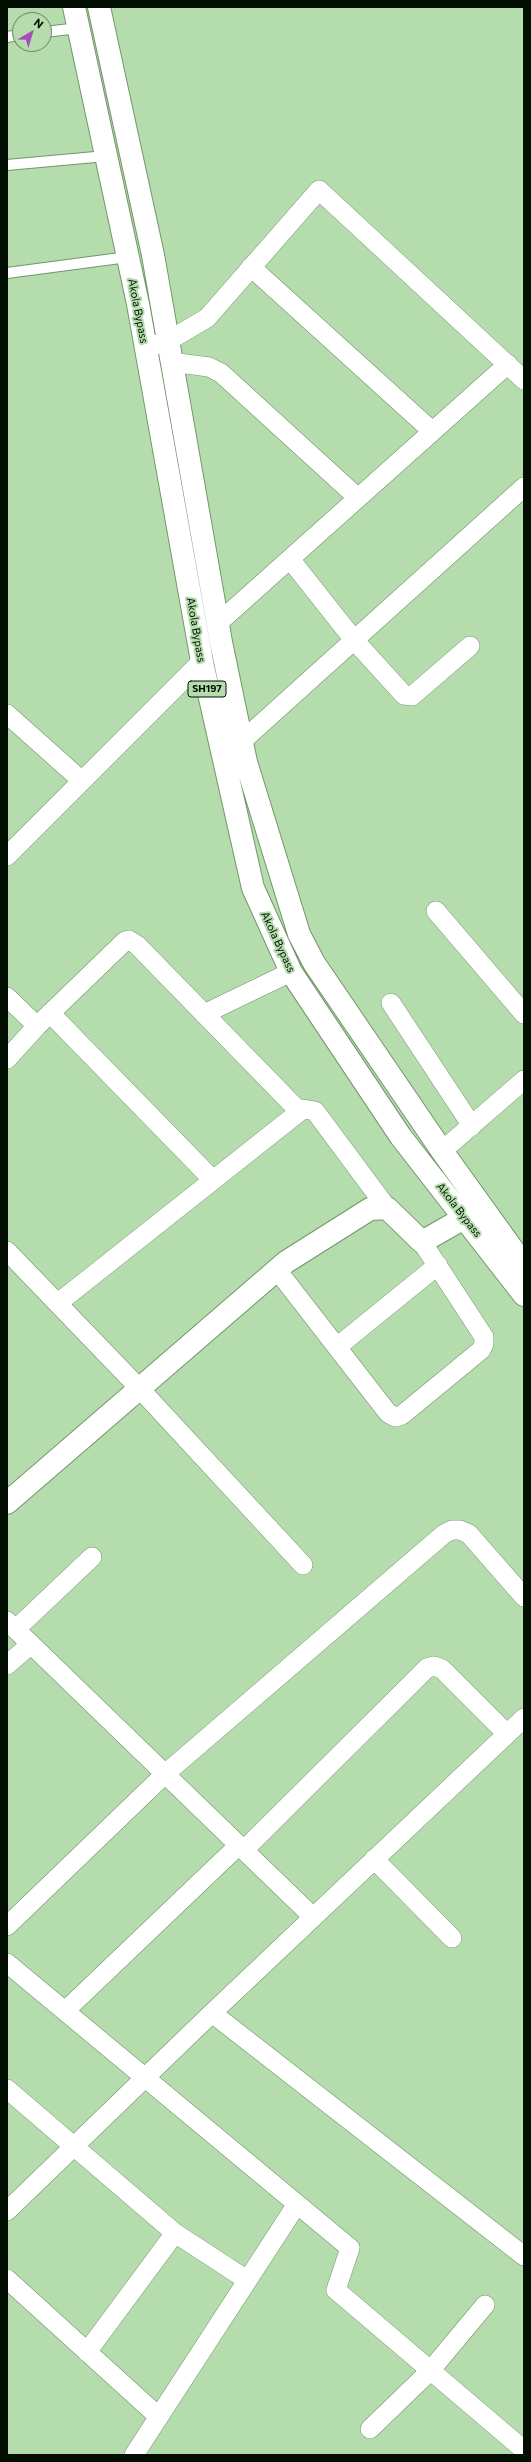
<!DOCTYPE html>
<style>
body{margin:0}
#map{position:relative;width:531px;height:2462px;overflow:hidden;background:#b5dcad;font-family:Commissioner,sans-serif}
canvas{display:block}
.frame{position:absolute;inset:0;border:8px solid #030f02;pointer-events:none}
.north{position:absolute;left:12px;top:12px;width:40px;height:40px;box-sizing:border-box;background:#b5dcad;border:1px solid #6e8a69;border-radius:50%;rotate:38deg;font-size:11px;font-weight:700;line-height:16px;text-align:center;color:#030f02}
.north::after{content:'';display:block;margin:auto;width:14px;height:18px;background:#a64db9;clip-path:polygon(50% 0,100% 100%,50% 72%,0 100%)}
</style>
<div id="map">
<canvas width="531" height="2462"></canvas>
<div class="frame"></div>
<div class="north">N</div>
</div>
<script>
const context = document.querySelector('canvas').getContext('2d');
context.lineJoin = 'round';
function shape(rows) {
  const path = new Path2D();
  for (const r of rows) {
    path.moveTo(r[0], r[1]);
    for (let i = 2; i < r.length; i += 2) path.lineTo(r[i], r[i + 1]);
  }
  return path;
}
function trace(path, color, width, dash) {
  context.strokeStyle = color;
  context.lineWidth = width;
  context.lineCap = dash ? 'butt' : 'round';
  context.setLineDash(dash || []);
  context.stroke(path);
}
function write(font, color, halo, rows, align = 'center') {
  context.font = font + ' Commissioner,sans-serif';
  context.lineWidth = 4;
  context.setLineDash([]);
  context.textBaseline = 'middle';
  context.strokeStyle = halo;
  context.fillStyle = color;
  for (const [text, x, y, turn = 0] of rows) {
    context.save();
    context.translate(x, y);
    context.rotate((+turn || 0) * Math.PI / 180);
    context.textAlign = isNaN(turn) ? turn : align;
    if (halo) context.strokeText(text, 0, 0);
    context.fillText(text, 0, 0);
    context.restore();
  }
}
const lane = shape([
 [44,32,79,28],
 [7,37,20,35],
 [7,165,106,156],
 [7,273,128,257]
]);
const street = shape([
 [251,267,432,431],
 [145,348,168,341,207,318,319,190,524,380],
 [171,362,209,367,221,373,358,498],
 [290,559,354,640,404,695,412,696,470,646],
 [217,624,508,364],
 [7,714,82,781],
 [241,742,524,487],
 [7,856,202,661],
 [436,911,524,1014],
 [7,997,37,1026],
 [391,1003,472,1126],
 [50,1013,213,1180],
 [204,1014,291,972],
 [7,1059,37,1026,125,941,129,940,137,945,299,1111],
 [442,1151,524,1080],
 [7,1251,140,1389,303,1565],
 [277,1270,388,1413,395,1417,402,1415,481,1350,484,1344,484,1337,422,1242],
 [58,1303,303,1109,315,1111,387,1208],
 [337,1347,438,1265],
 [7,1621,313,1917],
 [16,1629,92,1557],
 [7,1665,31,1644],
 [244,1850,427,1668,434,1666,442,1669,507,1734],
 [374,1859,452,1938],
 [7,1926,165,1774,444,1534,452,1530,460,1530,469,1534,524,1597],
 [7,1963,350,2248,336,2290,524,2450],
 [65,2011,239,1845],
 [212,2013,524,2256],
 [7,2089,175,2233,247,2280],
 [7,2211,212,2013,524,1718],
 [7,2279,159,2417],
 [87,2352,175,2233],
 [370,2429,430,2371,485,2305],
 [134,2455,297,2204]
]);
const secondary = shape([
 [7,1503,286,1262,370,1209,387,1208,422,1242,464,1218]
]);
const primary = shape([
 [74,7,138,304,203,667,253,888,291,972,401,1137,524,1295],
 [99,7,153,255,221,642,246,762,299,934,314,963,442,1151,524,1265]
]);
trace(lane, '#72966a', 12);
trace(street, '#72966a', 20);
trace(secondary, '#72966a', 24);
trace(primary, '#72966a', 24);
trace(lane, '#fff', 10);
trace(street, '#fff', 19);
trace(secondary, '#fff', 22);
trace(primary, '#fff', 22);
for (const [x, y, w] of [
 [207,689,38]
]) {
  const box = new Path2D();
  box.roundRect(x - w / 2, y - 8, w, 16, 3);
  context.fillStyle = '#b5dcad';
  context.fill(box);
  trace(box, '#030f02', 1);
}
write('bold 10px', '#030f02', null, [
 ["SH197",207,689]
]);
write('11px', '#030f02', '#b5dcad', [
 ["Akola Bypass",138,311,79],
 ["Akola Bypass",196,630,80],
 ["Akola Bypass",278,942,65],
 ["Akola Bypass",459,1210,52]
]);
</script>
